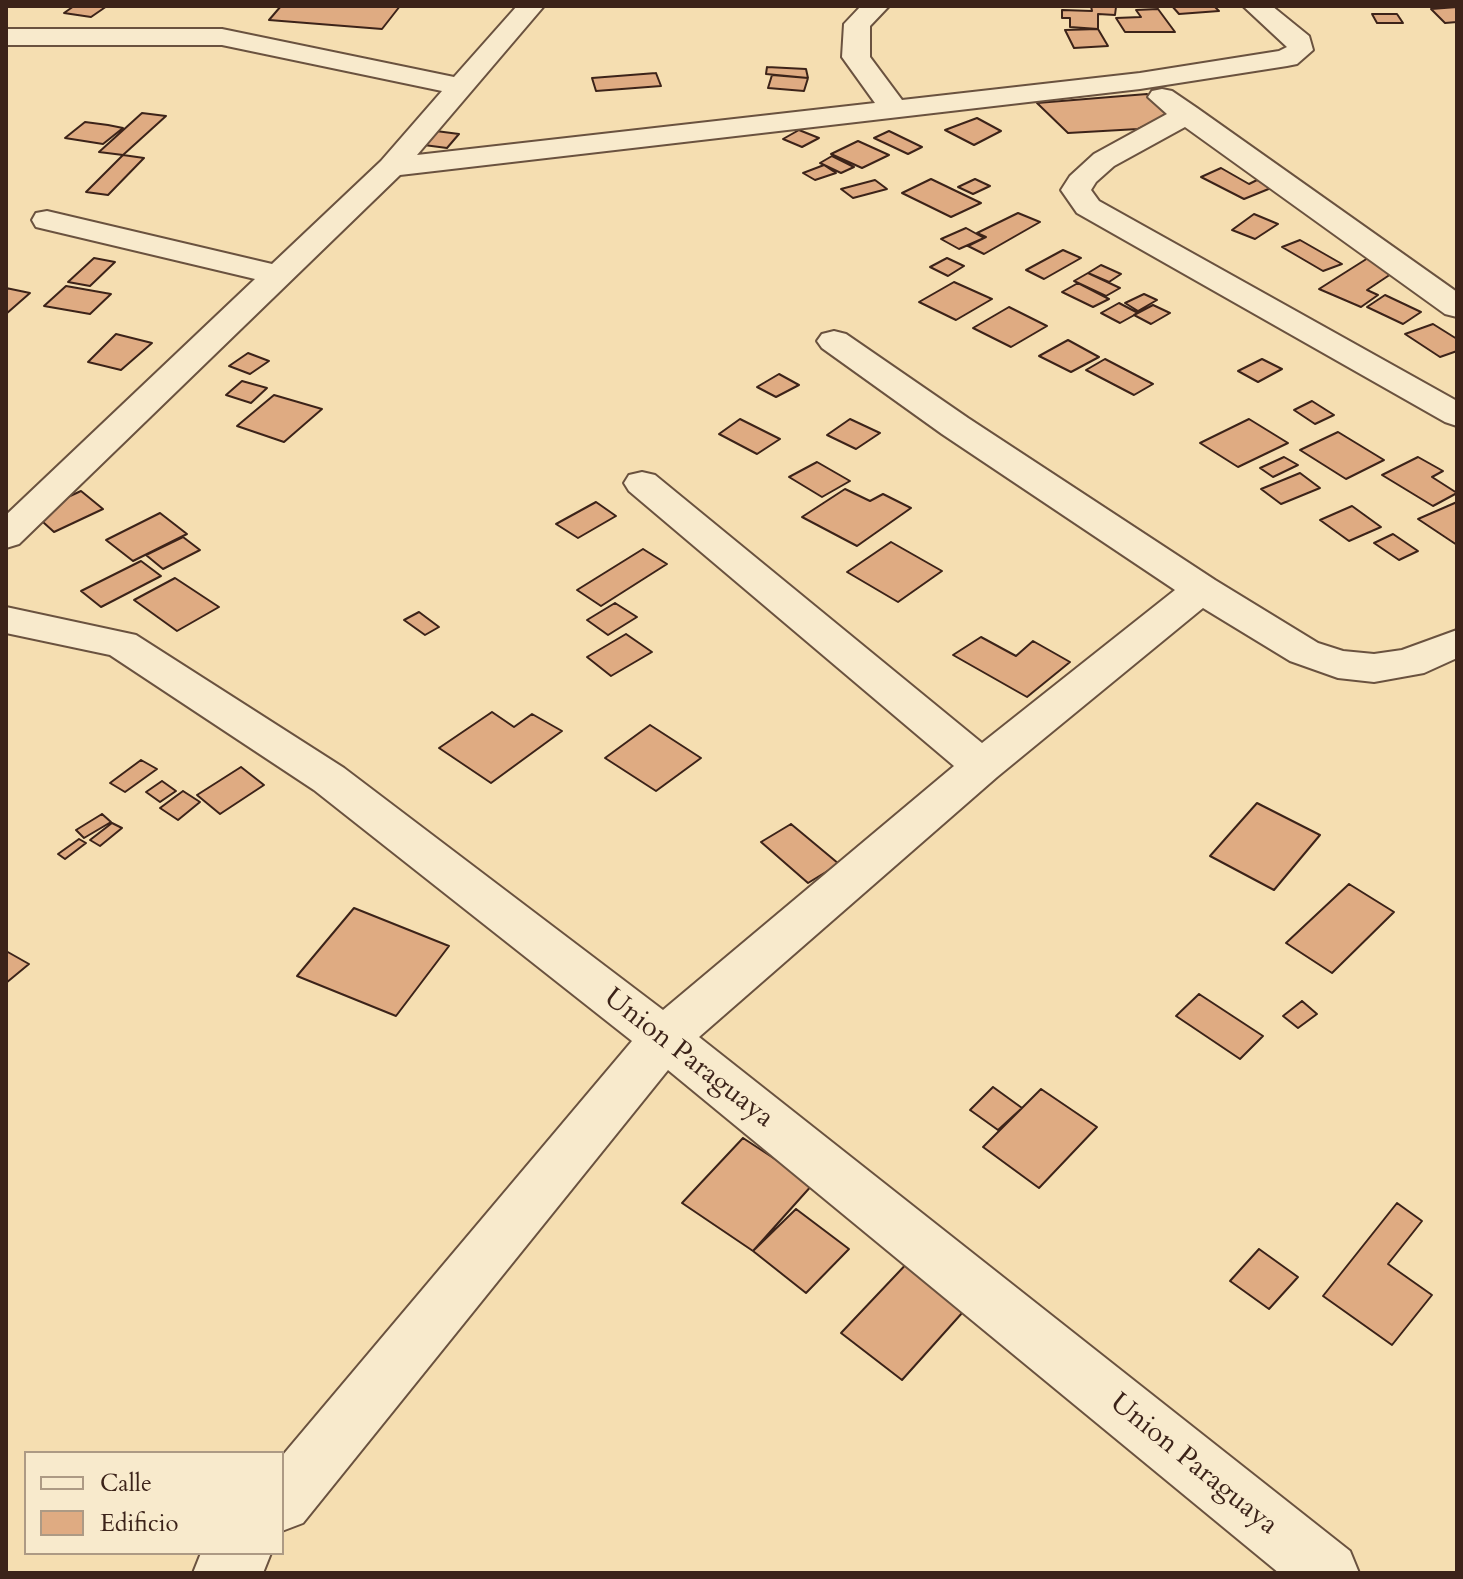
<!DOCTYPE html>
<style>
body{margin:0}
#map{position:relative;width:1463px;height:1579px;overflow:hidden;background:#f5deb1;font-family:Cardo,serif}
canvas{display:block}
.frame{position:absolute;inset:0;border:8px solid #3c2319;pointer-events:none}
.legend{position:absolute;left:24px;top:1451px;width:260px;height:104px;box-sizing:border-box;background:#f8eacc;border:2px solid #ad9a84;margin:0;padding:10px 14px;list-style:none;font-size:24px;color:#3c2319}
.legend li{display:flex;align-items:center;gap:16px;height:40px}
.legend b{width:40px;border:2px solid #ad9a84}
</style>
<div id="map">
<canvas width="1463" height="1579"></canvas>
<div class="frame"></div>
<ul class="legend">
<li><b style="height:10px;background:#f8eacc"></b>Calle</li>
<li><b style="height:22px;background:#dfab82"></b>Edificio</li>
</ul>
</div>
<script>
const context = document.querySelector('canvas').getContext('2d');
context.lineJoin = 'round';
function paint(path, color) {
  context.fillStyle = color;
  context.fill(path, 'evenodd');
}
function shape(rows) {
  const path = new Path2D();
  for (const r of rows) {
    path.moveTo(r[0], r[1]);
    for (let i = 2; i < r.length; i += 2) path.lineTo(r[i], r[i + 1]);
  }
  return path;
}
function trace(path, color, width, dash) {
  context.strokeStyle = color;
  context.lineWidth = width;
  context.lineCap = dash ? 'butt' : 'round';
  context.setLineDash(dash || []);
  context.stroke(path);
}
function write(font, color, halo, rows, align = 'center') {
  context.font = font + ' Cardo,serif';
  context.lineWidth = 6;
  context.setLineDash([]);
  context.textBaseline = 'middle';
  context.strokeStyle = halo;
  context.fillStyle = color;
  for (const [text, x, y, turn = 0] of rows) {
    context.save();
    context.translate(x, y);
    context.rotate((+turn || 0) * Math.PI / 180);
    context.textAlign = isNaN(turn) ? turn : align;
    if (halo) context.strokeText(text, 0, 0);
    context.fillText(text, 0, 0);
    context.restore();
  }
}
const building = shape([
 [74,6,107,6,91,17,64,13,74,6],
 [281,6,400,6,382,29,269,20,281,6],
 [1091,6,1116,7,1115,15,1098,14,1098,29,1070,27,1070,18,1062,18,1062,10,1092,11,1091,6],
 [1172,6,1214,6,1219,11,1179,14,1172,6],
 [1457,7,1457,22,1445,23,1431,9,1457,7],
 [1158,9,1175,32,1125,32,1116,18,1141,17,1136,10,1158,9],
 [1372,14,1397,14,1403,23,1377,23,1372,14],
 [1098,29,1108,46,1074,48,1065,30,1098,29],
 [767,67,806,69,808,78,766,74,767,67],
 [656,73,661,86,596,91,592,78,656,73],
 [772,75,808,78,804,91,768,88,772,75],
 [1147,94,1169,115,1138,129,1068,133,1037,103,1147,94],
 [142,113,166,116,123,155,99,152,142,113],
 [977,118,1001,131,974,145,945,130,977,118],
 [85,122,108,125,123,128,103,144,65,138,85,122],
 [799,130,819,138,802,147,783,139,799,130],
 [436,131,459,134,447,148,424,145,436,131],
 [889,131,922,147,908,154,874,138,889,131],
 [858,141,889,155,862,168,831,154,858,141],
 [123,155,144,158,108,195,86,192,123,155],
 [832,156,854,167,841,173,820,163,832,156],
 [824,165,836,173,815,180,803,173,824,165],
 [1221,168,1249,184,1257,180,1271,188,1244,199,1201,177,1221,168],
 [931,179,981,203,951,217,902,193,931,179],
 [975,179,990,186,973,194,958,187,975,179],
 [875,180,887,189,853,198,841,189,875,180],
 [1018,213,1040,222,984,254,968,246,986,237,977,233,1018,213],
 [1254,214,1278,224,1255,239,1232,230,1254,214],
 [966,228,984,238,959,249,941,239,966,228],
 [1300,240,1342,264,1323,271,1282,247,1300,240],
 [1063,250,1081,258,1044,279,1026,270,1063,250],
 [94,258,115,262,90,286,68,282,94,258],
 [947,258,964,266,948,276,930,267,947,258],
 [1368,258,1397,270,1367,290,1378,295,1361,307,1319,289,1368,258],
 [1101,265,1121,274,1109,282,1088,273,1101,265],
 [1088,273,1120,288,1106,296,1074,281,1088,273],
 [954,282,992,299,956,320,919,302,954,282],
 [1078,283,1109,299,1093,307,1062,292,1078,283],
 [66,286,111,294,90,314,44,306,66,286],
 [6,288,30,293,6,314,6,288],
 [1144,294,1157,300,1138,311,1125,303,1144,294],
 [1385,295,1421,312,1403,324,1367,307,1385,295],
 [1119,303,1138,313,1120,323,1101,313,1119,303],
 [1153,305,1170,313,1151,324,1134,315,1153,305],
 [1009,307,1047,326,1011,347,973,328,1009,307],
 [1433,324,1457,339,1457,351,1440,357,1405,334,1433,324],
 [116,334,152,343,121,370,88,362,116,334],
 [1068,340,1099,357,1071,372,1039,356,1068,340],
 [248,353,269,361,250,374,229,366,248,353],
 [1105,359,1153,384,1134,395,1086,370,1105,359],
 [1262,359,1282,369,1258,382,1238,371,1262,359],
 [779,374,799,385,776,397,757,387,779,374],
 [242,381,267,388,251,403,226,395,242,381],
 [274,395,322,409,284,442,237,426,274,395],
 [1312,401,1334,415,1315,424,1294,410,1312,401],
 [740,419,780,439,757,454,719,434,740,419],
 [850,419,880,433,856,449,827,435,850,419],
 [1249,419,1288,443,1238,467,1200,443,1249,419],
 [1338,432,1384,460,1346,479,1300,450,1338,432],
 [1284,457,1298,465,1273,477,1260,468,1284,457],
 [1418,457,1443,471,1432,477,1457,493,1433,506,1382,475,1418,457],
 [817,462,850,481,822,497,789,477,817,462],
 [1300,473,1320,488,1281,504,1261,489,1300,473],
 [845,489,870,501,883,494,911,508,857,546,802,517,845,489],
 [81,491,103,509,54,532,33,513,81,491],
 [596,502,616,516,578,538,556,524,596,502],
 [1457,502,1457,545,1418,519,1457,502],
 [1352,506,1381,527,1349,541,1320,520,1352,506],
 [160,513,187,534,133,561,106,540,160,513],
 [1393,534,1418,551,1399,560,1374,543,1393,534],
 [183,537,200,550,163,569,146,555,183,537],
 [891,542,942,571,898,602,847,572,891,542],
 [643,549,667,564,601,606,577,590,643,549],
 [141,561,161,576,101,607,81,591,141,561],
 [175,578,219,607,177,631,134,600,175,578],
 [615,603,637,617,608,635,587,620,615,603],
 [419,612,439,627,425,635,404,620,419,612],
 [626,634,652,652,611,676,587,657,626,634],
 [981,637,1016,656,1033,641,1070,662,1027,697,953,655,981,637],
 [492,712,514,727,532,714,562,731,491,783,439,748,492,712],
 [650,725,701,758,656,791,605,758,650,725],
 [141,760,157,769,125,792,110,783,141,760],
 [241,767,264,785,220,814,197,795,241,767],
 [162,781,176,791,160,802,146,792,162,781],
 [183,791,200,802,178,820,160,808,183,791],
 [1257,803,1320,835,1274,890,1210,856,1257,803],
 [102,814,111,822,84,838,76,830,102,814],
 [112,823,122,828,100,846,90,840,112,823],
 [791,824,839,864,808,883,761,842,791,824],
 [79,839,86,843,65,859,58,854,79,839],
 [1349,884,1394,912,1332,973,1286,943,1349,884],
 [354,908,449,946,396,1016,297,976,354,908],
 [6,951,29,964,6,983,6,951],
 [1199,994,1263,1036,1240,1059,1176,1016,1199,994],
 [1302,1001,1317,1014,1298,1028,1283,1016,1302,1001],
 [993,1087,1022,1108,998,1130,970,1110,993,1087],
 [1041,1089,1097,1127,1039,1188,983,1147,1041,1089],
 [743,1138,813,1184,753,1251,682,1203,743,1138],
 [1397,1203,1422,1221,1388,1264,1432,1295,1392,1345,1323,1296,1397,1203],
 [796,1209,849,1249,806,1293,753,1251,796,1209],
 [1259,1249,1298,1277,1269,1309,1230,1281,1259,1249],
 [912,1258,971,1303,902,1380,841,1333,912,1258]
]);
paint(building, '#dfab82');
trace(building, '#3c2319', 2);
const minor = shape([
 [517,6,544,6,417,155,875,103,842,57,844,24,861,6,889,6,870,26,870,57,902,100,1140,73,1279,51,1287,47,1243,6,1272,6,1309,36,1313,50,1297,64,1287,66,1140,89,400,175,19,544,6,548,6,515,255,279,36,227,32,220,36,213,47,211,272,264,381,161,442,91,222,45,6,45,6,29,222,29,454,77,517,6],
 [1162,89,1172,91,1197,108,1457,292,1457,317,1445,314,1185,127,1114,166,1096,182,1091,190,1099,201,1457,401,1457,426,1445,422,1077,213,1061,190,1070,176,1094,154,1167,114,1148,97,1152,91,1162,89],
 [834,331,846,334,968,418,1215,580,1318,643,1343,651,1374,654,1402,650,1457,630,1457,658,1424,673,1374,682,1338,678,1290,661,1203,608,997,777,699,1037,1350,1551,1359,1573,1279,1573,668,1070,303,1523,282,1531,282,1456,632,1041,314,790,110,655,6,633,6,607,136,635,344,768,663,1010,954,766,629,491,624,483,629,475,642,472,655,475,982,743,1175,590,942,434,822,348,817,341,822,334,834,331],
 [201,1553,271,1553,263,1573,193,1573,201,1553]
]);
trace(minor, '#6a523f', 4);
paint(minor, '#f8eacc');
write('28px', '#3c2319', '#f8eacc', [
 ["Union Paraguaya",688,1059,38],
 ["Union Paraguaya",1193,1465,39]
]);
</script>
